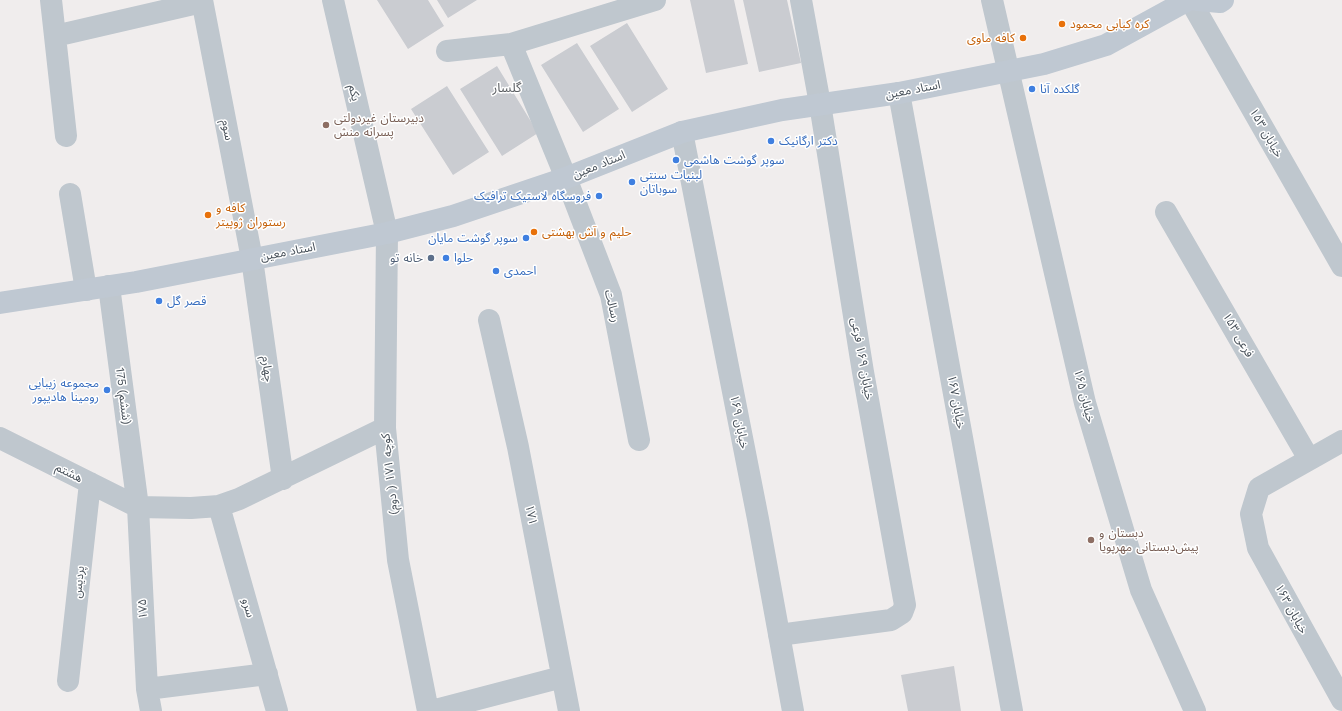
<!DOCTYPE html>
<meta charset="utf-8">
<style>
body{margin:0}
canvas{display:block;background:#f0eded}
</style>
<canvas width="1342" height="711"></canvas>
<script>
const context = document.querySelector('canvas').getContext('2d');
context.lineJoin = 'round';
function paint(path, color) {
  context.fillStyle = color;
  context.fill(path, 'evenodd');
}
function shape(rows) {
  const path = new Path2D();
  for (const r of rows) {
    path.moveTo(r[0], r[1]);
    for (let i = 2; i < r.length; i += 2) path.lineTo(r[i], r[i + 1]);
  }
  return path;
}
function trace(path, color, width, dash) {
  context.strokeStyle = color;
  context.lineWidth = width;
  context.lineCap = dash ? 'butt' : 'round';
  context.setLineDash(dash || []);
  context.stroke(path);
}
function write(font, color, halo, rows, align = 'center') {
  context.font = font + ' "Work Sans","Noto Sans Arabic",sans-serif';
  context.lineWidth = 3;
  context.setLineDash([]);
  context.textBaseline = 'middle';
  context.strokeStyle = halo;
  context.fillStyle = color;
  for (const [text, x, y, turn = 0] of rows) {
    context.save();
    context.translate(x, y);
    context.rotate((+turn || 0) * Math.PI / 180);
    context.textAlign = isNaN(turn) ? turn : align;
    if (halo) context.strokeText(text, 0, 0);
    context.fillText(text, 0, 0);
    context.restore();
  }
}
paint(shape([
 [377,0,428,0,444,26,408,49],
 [437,0,477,0,448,18],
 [690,0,734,0,748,64,706,73],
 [743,0,787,0,801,63,759,72],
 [627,23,668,89,632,112,590,46],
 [577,43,619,109,583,132,541,65],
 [497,66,538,133,502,156,460,89],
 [447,86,489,152,453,175,411,109],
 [954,666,961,711,908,711,901,675]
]), '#caccd1');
trace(shape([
 [51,0,66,136],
 [202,0,252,259,283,479],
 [333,0,387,233,385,428,398,560,428,711],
 [992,0,1085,403,1141,590,1195,711],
 [1190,0,1342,266],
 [55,36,202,2],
 [511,44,566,178,611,295,639,440],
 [447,51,511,44,655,0],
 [899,93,1012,711],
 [682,132,758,519,793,711],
 [70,194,86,290],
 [1166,212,1309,459],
 [109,286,138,507,147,689,151,711],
 [489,320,518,447,569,711],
 [0,438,138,507,191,508,219,506,239,499,385,428],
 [1342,441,1259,488,1251,514,1258,548,1342,700],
 [219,506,277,711],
 [779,635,891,620,902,613,905,605,863,372,820,104,801,0],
 [68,681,90,483],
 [147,689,267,674],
 [432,711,562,677]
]), '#bfc7ce', 22);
trace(shape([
 [1197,0,1220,2,1223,0],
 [0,303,136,282,387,233,453,216,566,178,682,132,782,110,899,93,1044,64,1106,45,1188,0]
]), '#bfc8d2', 22);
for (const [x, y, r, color] of [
 [1062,24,4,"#e8710a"],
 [1023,38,4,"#e8710a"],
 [1032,89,4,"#3f7fe0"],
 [326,125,4,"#8d6e63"],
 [771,141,4,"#3f7fe0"],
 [676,160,4,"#3f7fe0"],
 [632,182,4,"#3f7fe0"],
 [599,196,4,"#3f7fe0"],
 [208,215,4,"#e8710a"],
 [534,232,4,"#e8710a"],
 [526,238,4,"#3f7fe0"],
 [431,258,4,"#5c6f8a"],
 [446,258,4,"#3f7fe0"],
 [496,271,4,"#3f7fe0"],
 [159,301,4,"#3f7fe0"],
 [107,390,4,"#3f7fe0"],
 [1091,540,4,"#8d6e63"]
]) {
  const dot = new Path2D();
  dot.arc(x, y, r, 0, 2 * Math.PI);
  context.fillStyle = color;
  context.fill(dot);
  trace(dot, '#fff', 1.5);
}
write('12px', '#c56008', '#fff', [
 ["کره کبابی محمود",1070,24],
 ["کافه ماوی",1015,38,"right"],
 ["کافه و",216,208],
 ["رستوران ژوپیتر",216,222],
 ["حلیم و آش بهشتی",542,232]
], 'left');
write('12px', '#366cbe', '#fff', [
 ["گلکده آنا",1040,89],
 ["دکتر ارگانیک",779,141],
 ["سوپر گوشت هاشمی",684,160],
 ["لبنیات سنتی",640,175],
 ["سوباتان",640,189],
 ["فروسگاه لاستیک ترافیک",591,196,"right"],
 ["سوپر گوشت مایان",518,238,"right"],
 ["حلوا",454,258],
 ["احمدی",504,271],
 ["قصر گل",167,301],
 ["مجموعه زیبایی",99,383,"right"],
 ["رومینا هادیپور",99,397,"right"]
], 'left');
write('12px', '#475059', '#fff', [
 ["استاد معین",913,90,-11],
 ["یکم",354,93,77],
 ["سوم",227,130,79],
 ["خیابان ۱۵۳",1266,133,60],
 ["استاد معین",599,165,-22],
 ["استاد معین",288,252,-11],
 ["رسالت",612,306,77],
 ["۱۵۳ فرعی",1238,335,60],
 ["خیابان ۱۶۹ فرعی",862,359,80],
 ["چهارم",267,369,82],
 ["175 (ششم)",123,396,83],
 ["خیابان ۱۶۵",1084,396,76],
 ["خیابان ۱۶۷",956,402,80],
 ["خیابان ۱۶۹",739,422,79],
 ["هشتم",69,473,27],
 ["کوچه ۱۷۱ ( دوم)",390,474,-96],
 ["۱۷۱",531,515,79],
 ["پردیس",79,582,-84],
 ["سرو",248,608,74],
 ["۱۷۵",143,609,-93],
 ["خیابان ۱۶۳",1291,609,61]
]);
write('12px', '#785e54', '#fff', [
 ["دبیرستان غیردولتی",334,118],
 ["پسرانه منش",334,132],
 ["دبستان و",1099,533],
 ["پیش‌دبستانی مهرپویا",1099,547]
], 'left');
write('12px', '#4e5e75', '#fff', [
 ["خانه تو",423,258]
], 'right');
write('13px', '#5a5d61', '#fff', [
 ["گلسار",507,88]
]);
</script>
